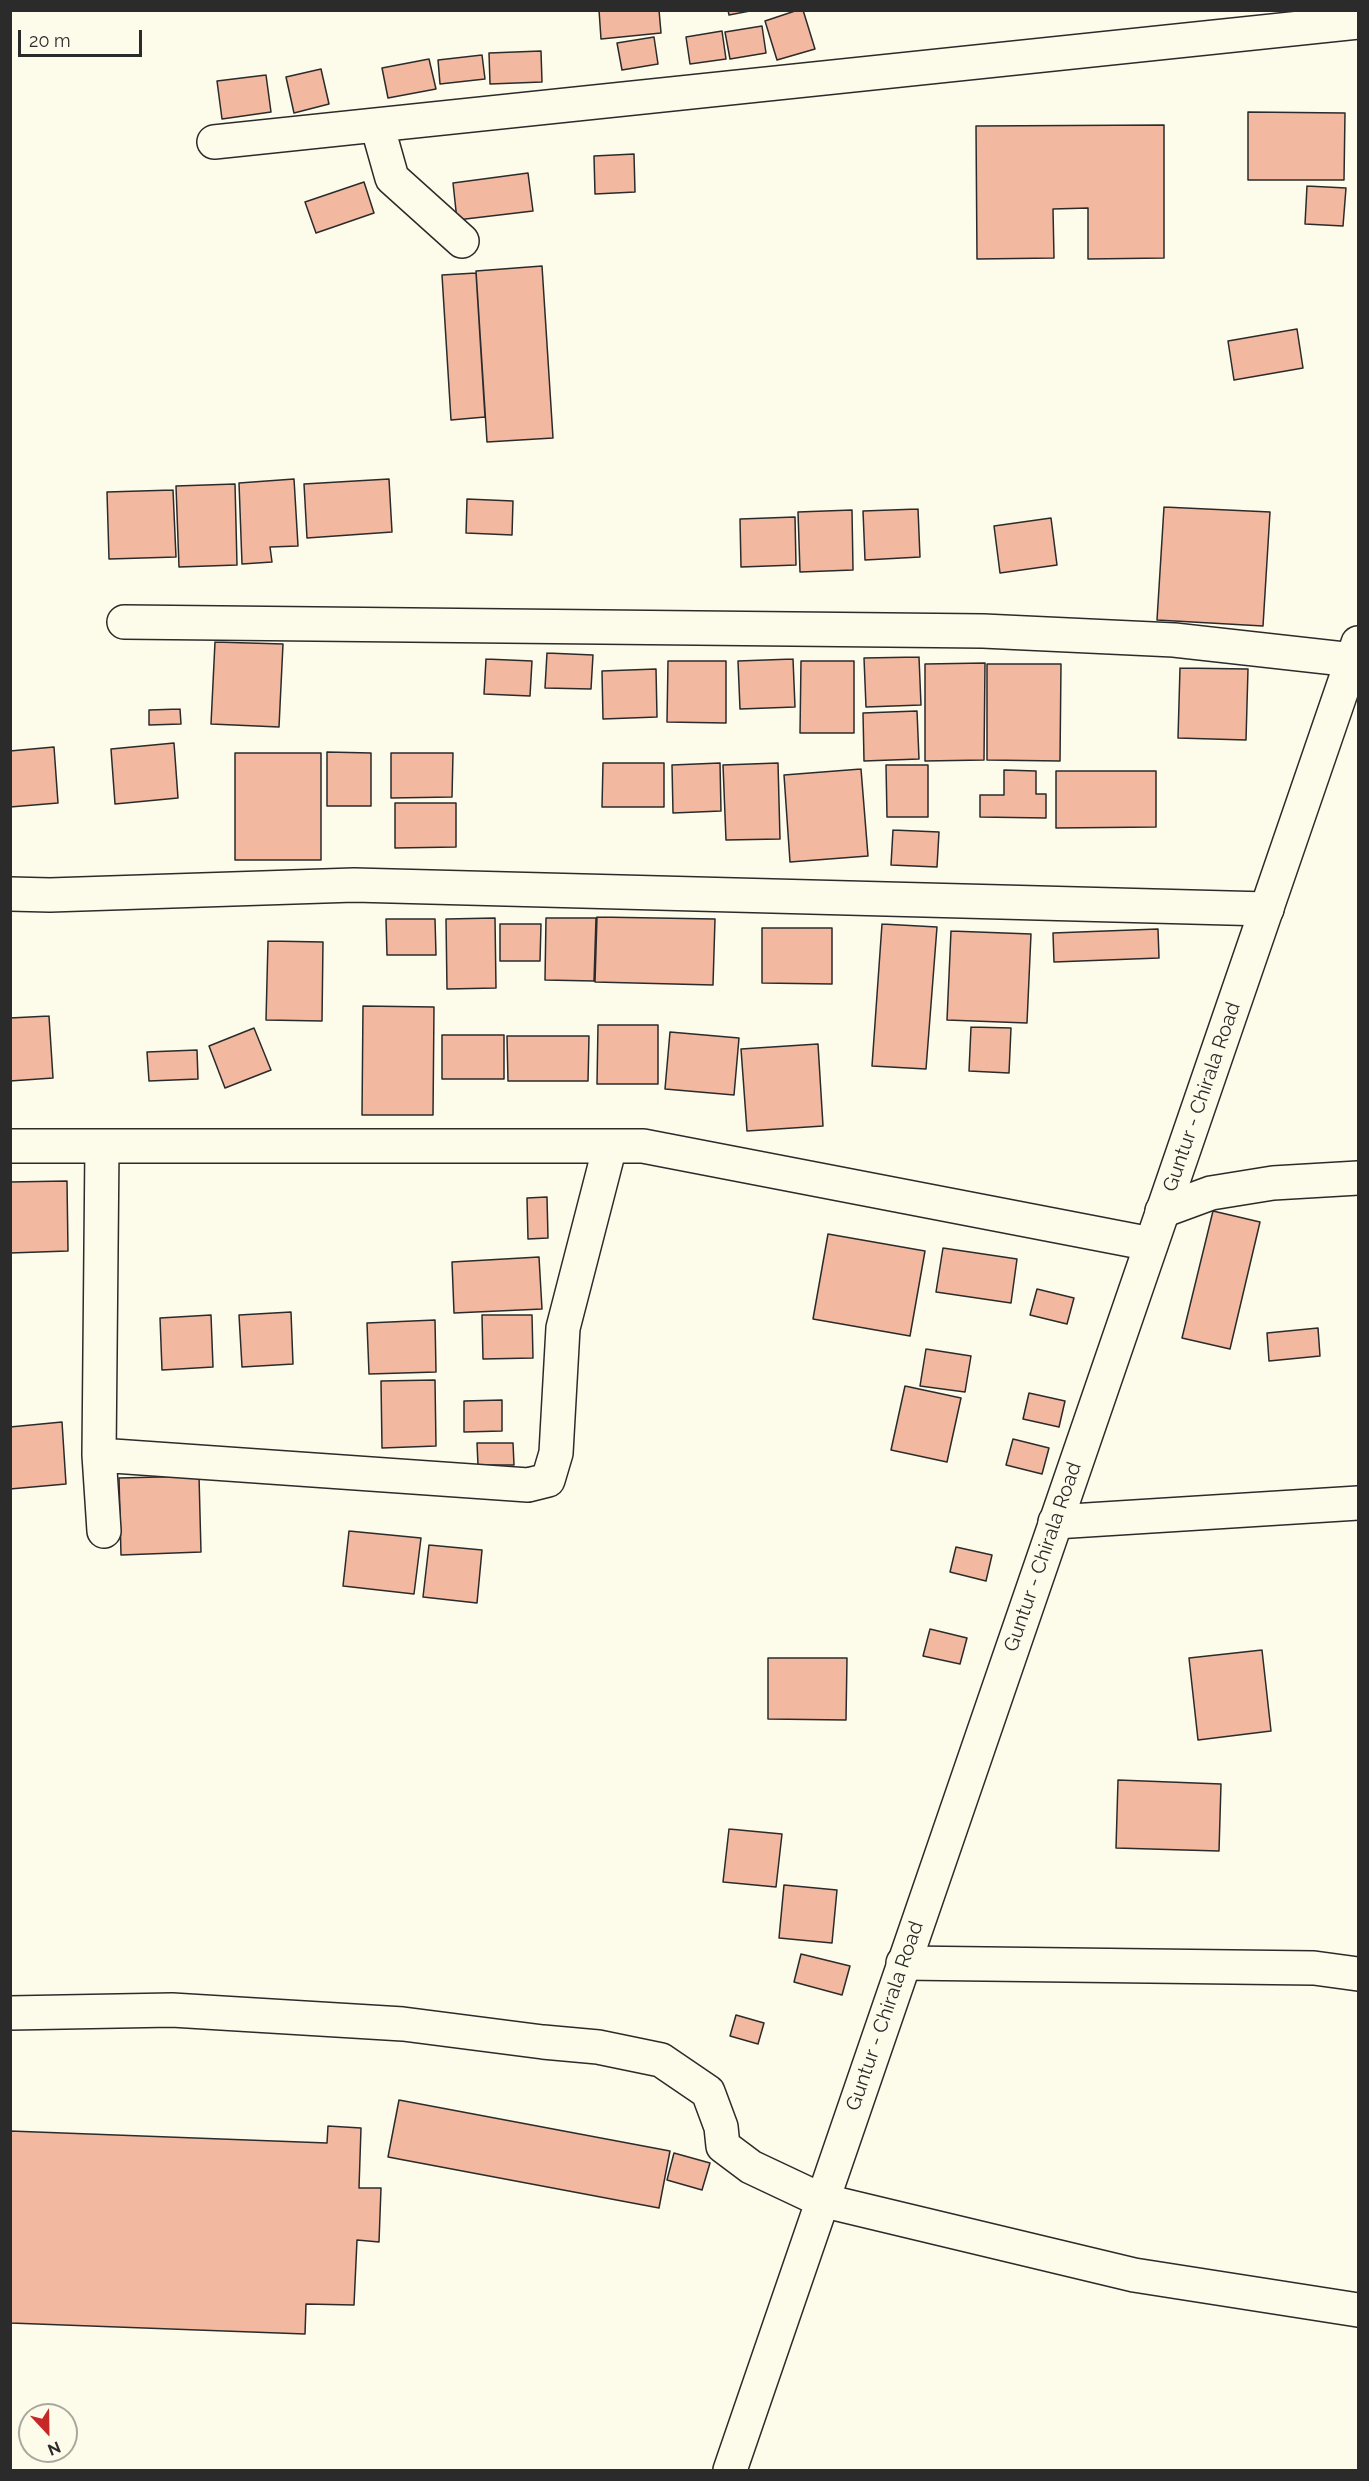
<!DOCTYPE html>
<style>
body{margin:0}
#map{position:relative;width:1369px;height:2481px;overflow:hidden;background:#fdfbea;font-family:Raleway,sans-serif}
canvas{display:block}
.frame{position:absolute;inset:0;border:12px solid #2b2b2b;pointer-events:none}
.north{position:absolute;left:18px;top:2403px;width:60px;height:60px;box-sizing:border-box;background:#fdfbea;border:2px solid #a9a89e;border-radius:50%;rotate:158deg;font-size:16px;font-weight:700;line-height:24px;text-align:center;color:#2b2b2b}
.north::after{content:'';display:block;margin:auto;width:21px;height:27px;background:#c62828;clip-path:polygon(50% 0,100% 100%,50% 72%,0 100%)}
.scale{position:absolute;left:18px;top:30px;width:124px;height:27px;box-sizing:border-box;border:3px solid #2b2b2b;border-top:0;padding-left:8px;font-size:18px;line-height:21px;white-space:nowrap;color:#2b2b2b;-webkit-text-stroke:4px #fdfbea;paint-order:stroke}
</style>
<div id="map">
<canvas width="1369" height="2481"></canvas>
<div class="frame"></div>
<div class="north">N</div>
<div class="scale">20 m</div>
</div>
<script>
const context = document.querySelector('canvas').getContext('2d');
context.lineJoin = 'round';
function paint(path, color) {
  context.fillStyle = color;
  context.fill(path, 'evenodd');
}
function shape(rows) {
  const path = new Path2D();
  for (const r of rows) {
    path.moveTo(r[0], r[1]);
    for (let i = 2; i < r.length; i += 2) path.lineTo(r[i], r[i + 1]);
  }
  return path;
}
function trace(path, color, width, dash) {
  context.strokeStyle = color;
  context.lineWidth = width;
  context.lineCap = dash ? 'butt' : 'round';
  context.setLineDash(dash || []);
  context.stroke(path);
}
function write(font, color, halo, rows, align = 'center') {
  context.font = font + ' Raleway,sans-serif';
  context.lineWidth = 4.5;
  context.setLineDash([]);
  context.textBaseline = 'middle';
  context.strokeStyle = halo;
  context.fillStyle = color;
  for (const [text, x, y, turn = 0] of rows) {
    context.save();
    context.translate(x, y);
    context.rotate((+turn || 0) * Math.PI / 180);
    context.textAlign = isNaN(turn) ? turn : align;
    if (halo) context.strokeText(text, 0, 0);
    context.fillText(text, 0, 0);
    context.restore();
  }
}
const building = shape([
 [599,10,659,10,661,33,601,39,599,10],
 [728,10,755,10,729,15,728,10],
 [798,10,803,10,815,49,777,60,765,21,798,10],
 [762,26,766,53,730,59,725,32,762,26],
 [722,31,726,59,690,64,686,37,722,31],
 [654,37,658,64,622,70,617,43,654,37],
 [541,51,542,82,490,84,489,53,541,51],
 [482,55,485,79,440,84,438,60,482,55],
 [429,59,436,89,388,98,382,68,429,59],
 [321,69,329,104,294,113,286,77,321,69],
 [266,75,271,112,222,119,217,81,266,75],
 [1248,112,1345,113,1344,180,1248,180,1248,112],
 [1164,125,1164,258,1088,259,1088,208,1053,209,1054,258,977,259,976,126,1164,125],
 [634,154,635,192,595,194,594,156,634,154],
 [528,173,533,211,457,220,453,183,528,173],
 [364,182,374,213,316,233,305,202,364,182],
 [1307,186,1346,188,1343,226,1305,224,1307,186],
 [542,266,553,438,487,442,476,271,542,266],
 [476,273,485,417,451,420,442,275,476,273],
 [1297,329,1303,368,1234,380,1228,341,1297,329],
 [294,479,298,546,270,547,272,562,242,564,239,483,294,479],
 [389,479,392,532,307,538,304,484,389,479],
 [235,484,237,565,179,567,176,486,235,484],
 [173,490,176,557,109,559,107,492,173,490],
 [467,499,513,501,512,535,466,533,467,499],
 [1164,507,1270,512,1263,626,1157,620,1164,507],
 [918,509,920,557,865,560,863,511,918,509],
 [852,510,853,570,800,572,798,512,852,510],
 [795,517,796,565,741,567,740,519,795,517],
 [1051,518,1057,565,1000,573,994,526,1051,518],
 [215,642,283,644,279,727,211,724,215,642],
 [547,653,593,655,591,689,545,688,547,653],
 [919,657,921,705,866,707,864,658,919,657],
 [486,659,532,661,530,696,484,694,486,659],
 [793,659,795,707,740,709,738,661,793,659],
 [668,661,726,661,726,723,667,722,668,661],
 [801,661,854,661,854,733,800,733,801,661],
 [985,663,984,760,925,761,925,664,985,663],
 [987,664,1061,664,1060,761,987,760,987,664],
 [1180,668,1248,669,1246,740,1178,738,1180,668],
 [656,669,657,717,603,719,602,671,656,669],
 [180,709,181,724,149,725,149,710,180,709],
 [917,711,919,759,864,761,863,713,917,711],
 [174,743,178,798,115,804,111,749,174,743],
 [54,747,58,803,10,807,10,751,54,747],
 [327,752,371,753,371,806,327,806,327,752],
 [235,753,321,753,321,860,235,860,235,753],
 [391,753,453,753,452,797,391,798,391,753],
 [603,763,664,763,664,807,602,807,603,763],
 [720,763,721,811,673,813,672,765,720,763],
 [778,763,780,839,726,840,723,765,778,763],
 [886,765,928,765,928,817,887,817,886,765],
 [861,769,868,856,790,862,784,775,861,769],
 [1004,770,1036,771,1036,794,1046,794,1046,818,980,817,980,795,1004,795,1004,770],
 [1056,771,1156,771,1156,827,1056,828,1056,771],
 [395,803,456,803,456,847,395,848,395,803],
 [893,830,939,832,937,867,891,865,893,830],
 [597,917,715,919,713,985,595,982,597,917],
 [495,918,496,988,447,989,446,919,495,918],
 [546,918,596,918,594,981,545,980,546,918],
 [386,919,435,919,436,955,387,955,386,919],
 [500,924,541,924,540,961,500,961,500,924],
 [882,924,937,927,926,1069,872,1066,882,924],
 [762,928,832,928,832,984,762,983,762,928],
 [1158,929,1159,958,1054,962,1053,933,1158,929],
 [951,931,1031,934,1027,1023,947,1020,951,931],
 [268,941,323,942,322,1021,266,1020,268,941],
 [363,1006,434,1007,433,1115,362,1115,363,1006],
 [49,1016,53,1078,10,1081,10,1018,49,1016],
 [598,1025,658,1025,658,1084,597,1084,598,1025],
 [971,1027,1011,1028,1009,1073,969,1071,971,1027],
 [254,1028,271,1070,225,1088,209,1046,254,1028],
 [670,1032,739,1038,734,1095,665,1089,670,1032],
 [442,1035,504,1035,504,1079,442,1079,442,1035],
 [507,1036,589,1036,588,1081,508,1081,507,1036],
 [818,1044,823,1126,747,1131,741,1049,818,1044],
 [197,1050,198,1079,149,1081,147,1052,197,1050],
 [67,1181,68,1251,10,1253,10,1182,67,1181],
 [547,1197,548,1238,528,1239,527,1198,547,1197],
 [1213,1211,1260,1222,1230,1349,1182,1338,1213,1211],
 [828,1234,925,1251,910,1336,813,1319,828,1234],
 [943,1248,1017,1259,1011,1303,936,1292,943,1248],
 [539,1257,542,1309,454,1313,452,1262,539,1257],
 [1037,1289,1074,1298,1067,1324,1030,1315,1037,1289],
 [291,1312,293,1364,242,1367,239,1315,291,1312],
 [211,1315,213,1367,162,1370,160,1318,211,1315],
 [482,1315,532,1315,533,1358,483,1359,482,1315],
 [435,1320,436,1372,369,1374,367,1323,435,1320],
 [1318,1328,1320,1356,1269,1361,1267,1333,1318,1328],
 [926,1349,971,1356,965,1392,920,1386,926,1349],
 [435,1380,436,1446,382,1448,381,1381,435,1380],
 [905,1386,961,1398,947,1462,891,1450,905,1386],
 [1029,1393,1065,1401,1059,1427,1023,1419,1029,1393],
 [502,1400,502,1431,464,1432,464,1401,502,1400],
 [62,1422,66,1484,10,1489,10,1427,62,1422],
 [1013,1439,1049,1448,1042,1474,1006,1465,1013,1439],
 [477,1443,513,1443,514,1465,478,1465,477,1443],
 [199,1476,201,1552,121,1555,119,1478,199,1476],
 [349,1531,421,1538,414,1594,343,1586,349,1531],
 [429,1545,482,1550,477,1603,423,1597,429,1545],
 [956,1547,992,1555,986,1581,950,1572,956,1547],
 [930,1629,967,1638,960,1664,923,1656,930,1629],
 [1262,1650,1271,1731,1198,1740,1189,1658,1262,1650],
 [768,1658,847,1658,846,1720,768,1719,768,1658],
 [1118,1780,1221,1784,1219,1851,1116,1848,1118,1780],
 [729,1829,782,1834,776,1887,723,1882,729,1829],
 [784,1885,837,1890,832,1943,779,1938,784,1885],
 [801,1954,850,1966,842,1995,794,1982,801,1954],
 [736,2015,764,2023,758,2044,730,2036,736,2015],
 [399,2100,670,2151,659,2208,388,2157,399,2100],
 [328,2126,361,2128,359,2188,381,2188,379,2242,357,2240,354,2305,306,2304,305,2334,10,2323,10,2131,327,2143,328,2126],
 [674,2153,710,2163,702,2190,667,2180,674,2153]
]);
paint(building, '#f2b8a0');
trace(building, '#2b2b2b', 1.5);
const minor = shape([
 [377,125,392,178,462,241],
 [214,142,1358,22],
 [124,622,983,631,1174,640,1353,660],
 [10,894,50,895,354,885,1267,909],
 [10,1146,643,1146,1151,1244],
 [102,1146,99,1455,104,1531],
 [1162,1211,1211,1193,1273,1183,1358,1178],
 [99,1455,528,1485,548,1480,556,1453,563,1328,610,1146],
 [1055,1522,1358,1503],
 [903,1963,1314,1968,1358,1974]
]);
const tertiary = shape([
 [10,2013,172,2010,403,2024,543,2042,598,2047,661,2060,708,2092,721,2127,723,2146,751,2167,821,2200,1134,2275,1358,2310]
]);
const primary = shape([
 [730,2470,1358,643]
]);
trace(minor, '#2b2b2b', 36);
trace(tertiary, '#2b2b2b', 36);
trace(primary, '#2b2b2b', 36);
trace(minor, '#fdfbea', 33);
trace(tertiary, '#fdfbea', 33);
trace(primary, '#fdfbea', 33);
write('20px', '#2b2b2b', '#fdfbea', [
 ["Guntur - Chirala Road",1202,1097,-71],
 ["Guntur - Chirala Road",1043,1557,-71],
 ["Guntur - Chirala Road",885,2016,-71]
]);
</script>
